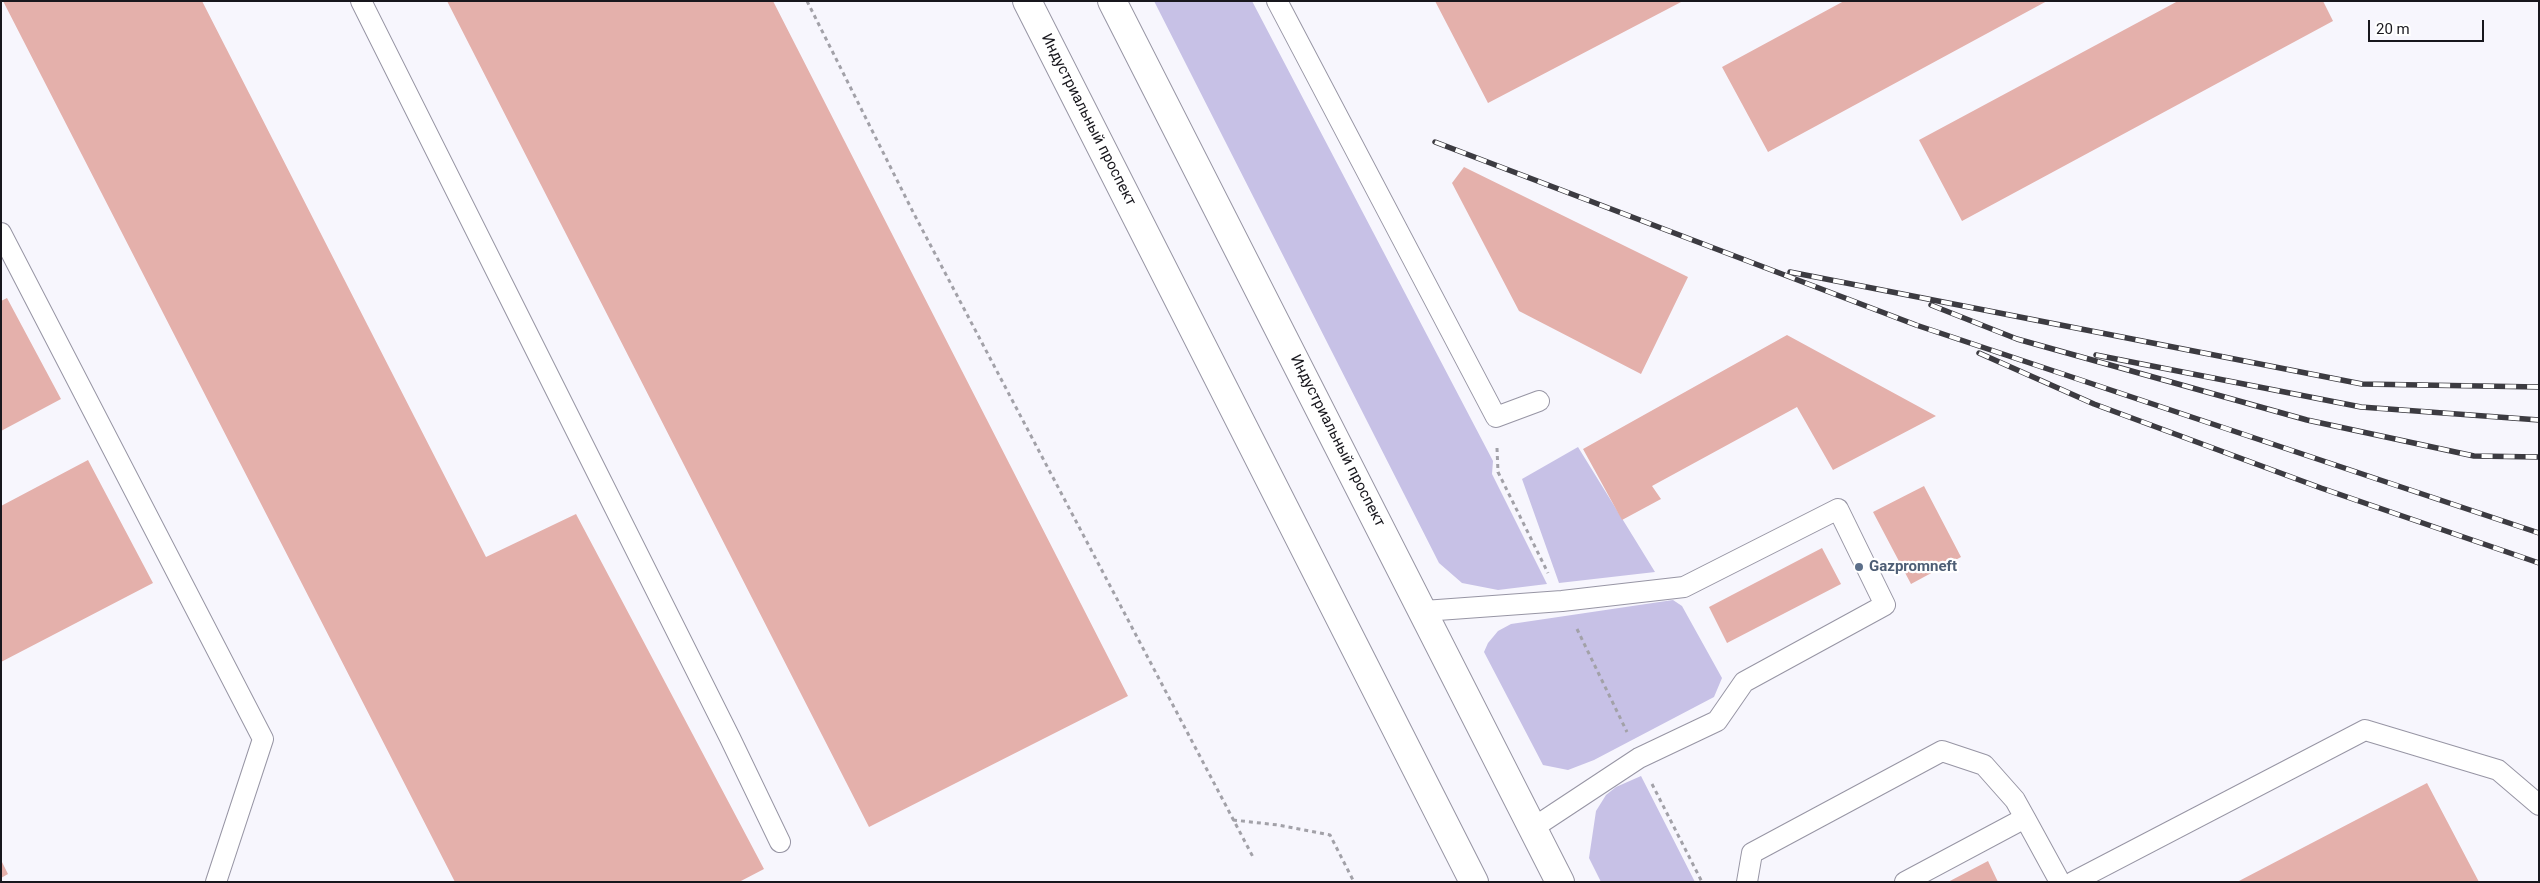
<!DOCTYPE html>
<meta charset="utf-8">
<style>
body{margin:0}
#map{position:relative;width:2540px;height:883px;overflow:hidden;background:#f7f6fd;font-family:Roboto,sans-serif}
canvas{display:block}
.frame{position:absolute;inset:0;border:2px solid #18171d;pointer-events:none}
.scale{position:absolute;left:2368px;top:20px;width:116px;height:22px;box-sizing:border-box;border:2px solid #18171d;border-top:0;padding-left:6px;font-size:15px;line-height:18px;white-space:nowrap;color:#18171d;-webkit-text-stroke:4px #fff;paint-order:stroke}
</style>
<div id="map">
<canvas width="2540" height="883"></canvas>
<div class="frame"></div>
<div class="scale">20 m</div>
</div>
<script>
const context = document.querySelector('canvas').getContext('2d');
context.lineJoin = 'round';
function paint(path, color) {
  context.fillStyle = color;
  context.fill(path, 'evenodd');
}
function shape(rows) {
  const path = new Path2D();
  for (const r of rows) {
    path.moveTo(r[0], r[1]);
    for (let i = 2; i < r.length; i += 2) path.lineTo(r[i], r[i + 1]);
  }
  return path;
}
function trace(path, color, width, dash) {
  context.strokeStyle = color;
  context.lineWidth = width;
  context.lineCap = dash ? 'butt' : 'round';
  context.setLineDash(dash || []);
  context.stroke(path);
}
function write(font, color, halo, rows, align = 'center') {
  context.font = font + ' Roboto,sans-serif';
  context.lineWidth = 4.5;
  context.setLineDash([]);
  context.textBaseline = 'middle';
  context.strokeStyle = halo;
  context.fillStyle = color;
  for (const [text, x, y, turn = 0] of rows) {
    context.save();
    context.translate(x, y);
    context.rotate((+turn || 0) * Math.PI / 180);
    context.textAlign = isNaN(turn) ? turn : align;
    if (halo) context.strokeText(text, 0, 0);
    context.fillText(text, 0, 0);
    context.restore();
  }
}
paint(shape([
 [1154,1,1252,1,1493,461,1492,474,1547,584,1498,590,1462,583,1439,563],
 [1578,447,1655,572,1559,583,1522,479],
 [1673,600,1682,606,1722,678,1714,697,1594,760,1568,770,1543,765,1484,652,1488,643,1498,631,1511,624],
 [1641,776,1695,882,1601,882,1589,858,1596,811,1606,795,1616,787]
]), '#c7c1e6');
paint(shape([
 [3,1,202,1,486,557,576,514,764,869,739,882,455,882],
 [447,1,773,1,1128,696,869,827],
 [1435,1,1683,1,1488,103],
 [1844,1,2047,1,1768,152,1722,67],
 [2178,1,2323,1,2333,21,1962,221,1919,140],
 [1464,167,1688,277,1641,374,1519,311,1452,183],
 [7,298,61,399,1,431,1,301],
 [1787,335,1936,416,1833,470,1797,407,1652,486,1661,499,1622,520,1583,449],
 [88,460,153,583,1,662,1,506],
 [1924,486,1961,557,1911,584,1873,512],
 [1822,548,1841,584,1727,643,1709,607],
 [2427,783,2479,882,2237,882],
 [1,860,8,874,1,878],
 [1988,861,1998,882,1948,882]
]), '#e4b0ab');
const service = shape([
 [361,1,730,738,780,842],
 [1277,1,1496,417,1539,401],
 [1,233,263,739,216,882],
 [1424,611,1562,601,1684,587,1838,509,1885,605,1744,682,1717,721,1639,758,1533,828],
 [1747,882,1752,853,1942,751,1984,765,2015,800,2025,818],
 [1905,882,2025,818,2060,882],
 [2073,882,2365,730,2498,770,2539,805]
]);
const primary = shape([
 [1027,1,1474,882],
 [1112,1,1560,882]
]);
trace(service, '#9795a4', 22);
trace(primary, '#9795a4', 30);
trace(shape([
 [807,1,913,212,1253,857],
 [1497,448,1498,472,1548,573],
 [1577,629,1627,732],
 [1652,784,1702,882],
 [1233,820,1278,825,1330,835,1354,882]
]), '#a2a1a8', 3, [4, 4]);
trace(service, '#fff', 20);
trace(primary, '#fff', 28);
const rail = shape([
 [1435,142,1916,325,2539,533],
 [1790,272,2362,384,2539,387],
 [1931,305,2017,339,2307,420,2474,456,2539,457],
 [1979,353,2094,404,2321,488,2539,563],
 [2096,355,2361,407,2539,420]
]);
trace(rail, '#3c3b41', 5.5);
trace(rail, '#fff', 4, [11]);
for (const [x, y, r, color] of [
 [1859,567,5,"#5c6f8a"]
]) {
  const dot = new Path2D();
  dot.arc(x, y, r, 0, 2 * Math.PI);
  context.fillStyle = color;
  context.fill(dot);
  trace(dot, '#fff', 2);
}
write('15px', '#18171d', '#fff', [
 ["Индустриальный проспект",1088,120,63],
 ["Индустриальный проспект",1337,441,63]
]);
write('bold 15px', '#4e5e75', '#fff', [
 ["Gazpromneft",1869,567]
], 'left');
</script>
